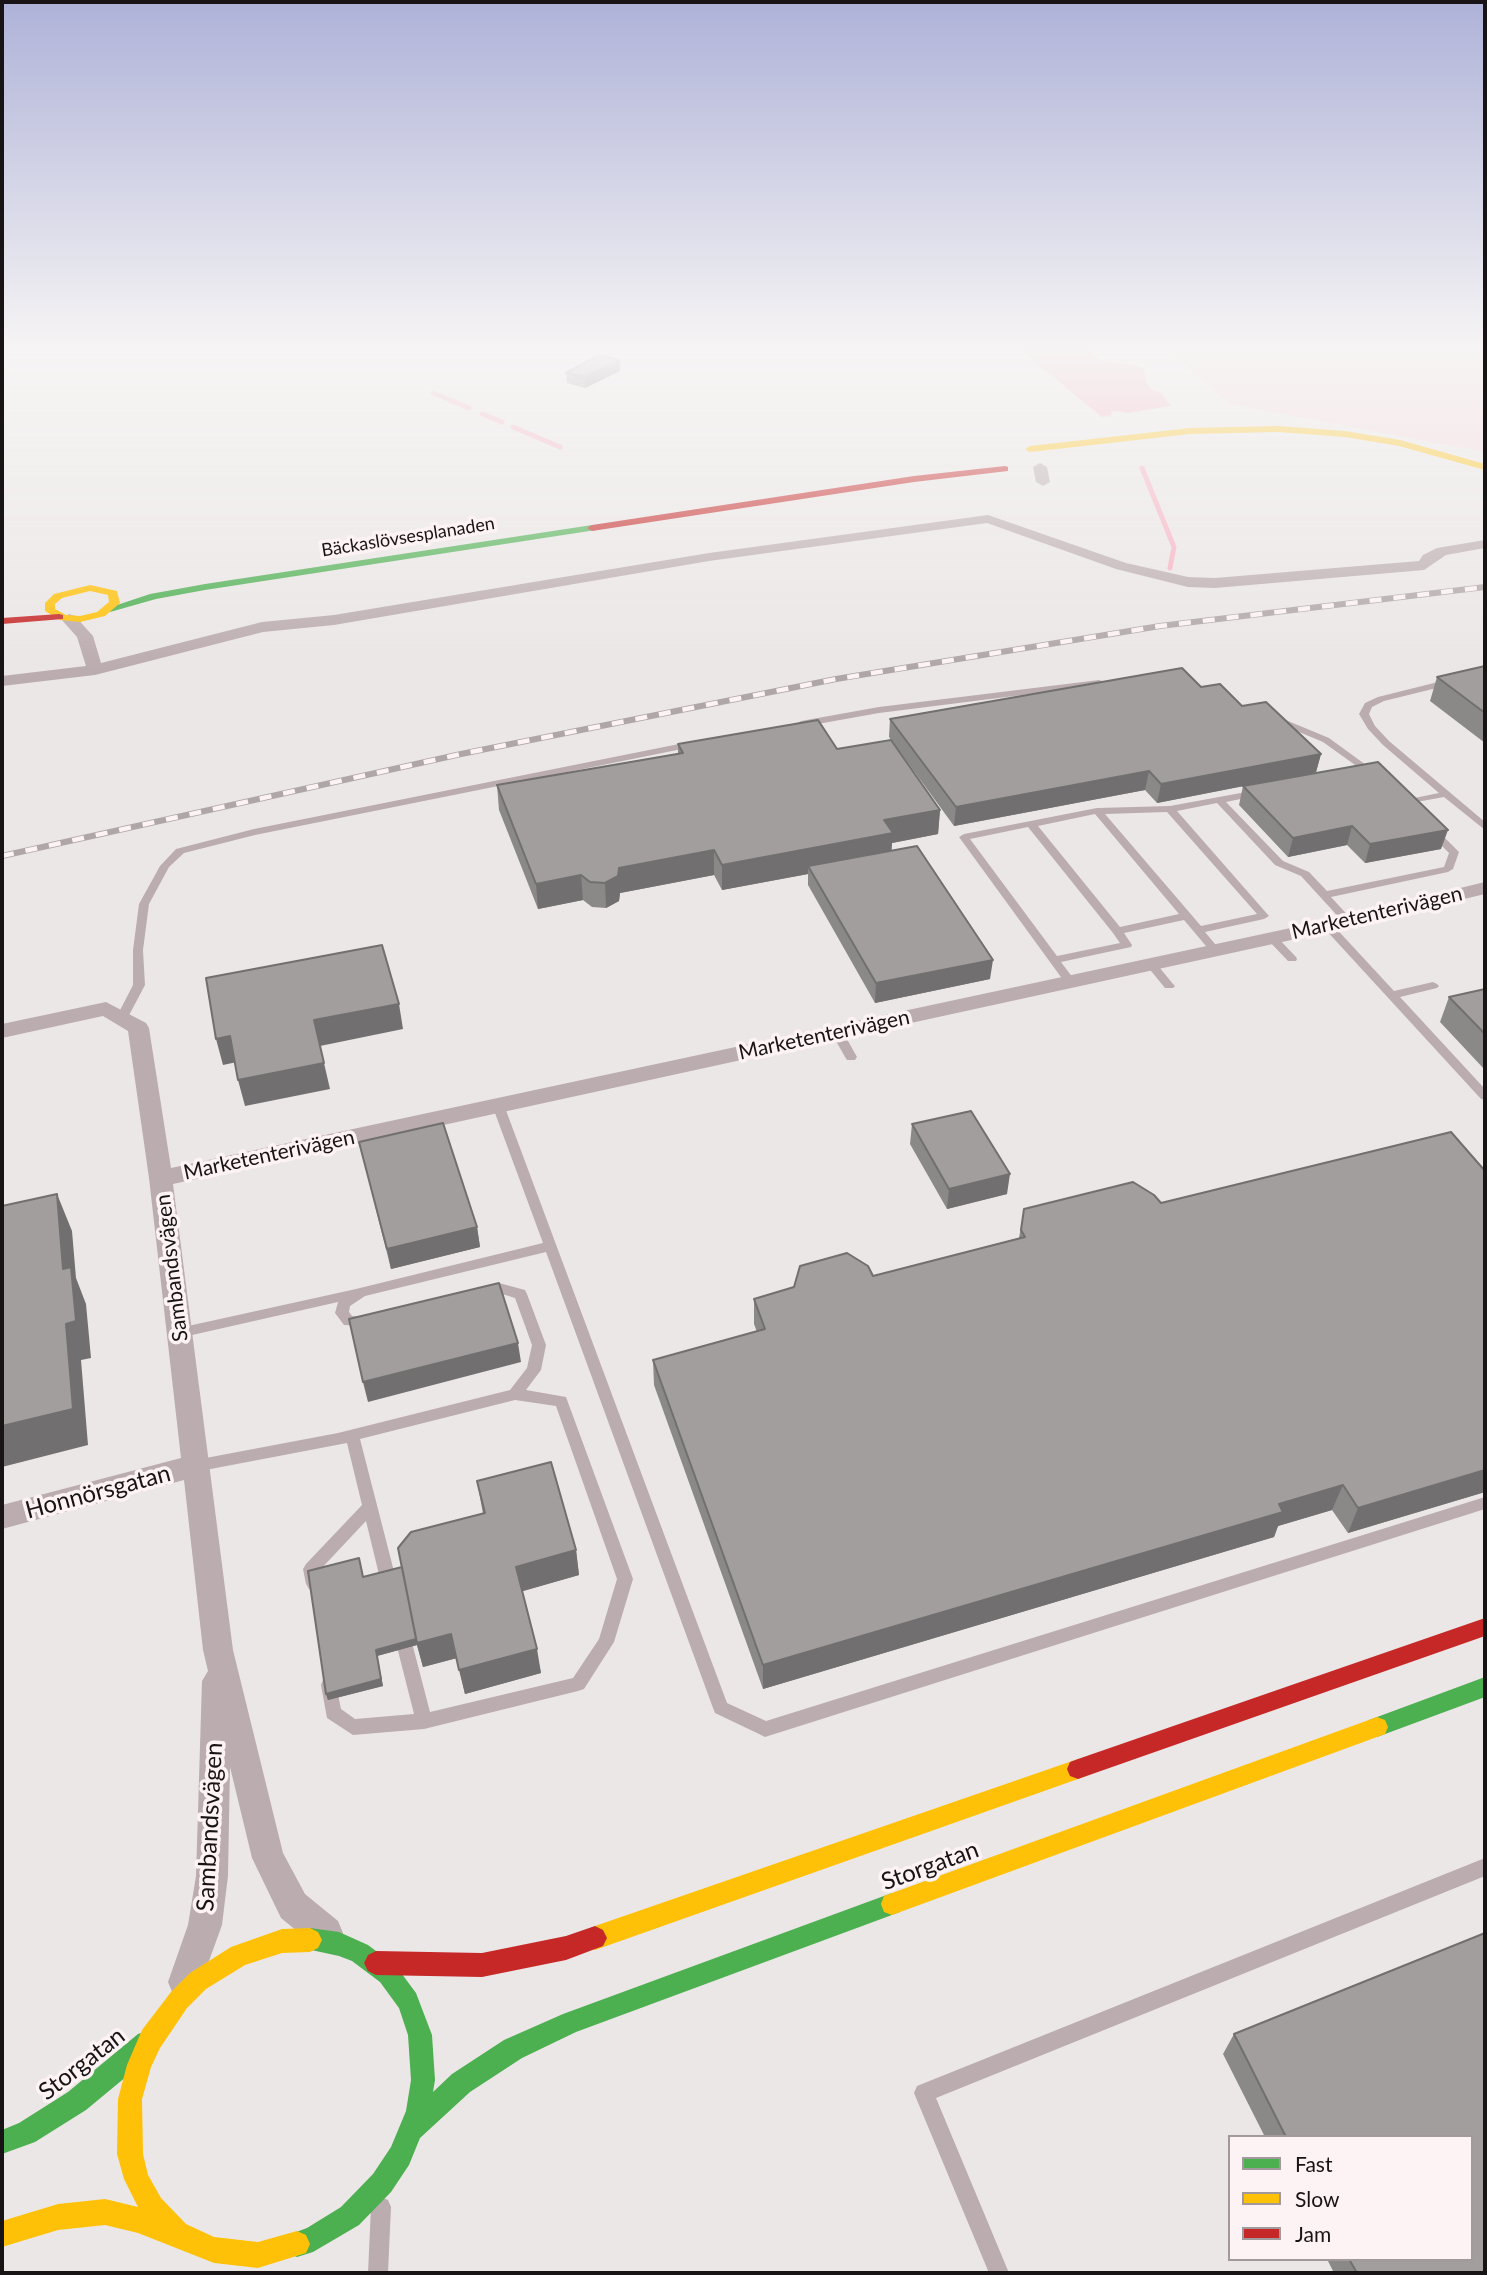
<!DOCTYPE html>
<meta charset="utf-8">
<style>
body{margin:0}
#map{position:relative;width:1487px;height:2275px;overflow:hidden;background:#ece7e7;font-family:Lato,sans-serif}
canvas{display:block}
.frame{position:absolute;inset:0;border:4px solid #181415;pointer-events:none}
.legend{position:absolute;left:1228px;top:2135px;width:245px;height:126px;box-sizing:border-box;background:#fdf2f4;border:2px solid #a1999b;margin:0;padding:9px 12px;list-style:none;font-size:21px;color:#181415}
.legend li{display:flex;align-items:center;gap:14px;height:35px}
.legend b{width:35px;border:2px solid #a1999b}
</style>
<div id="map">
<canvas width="1487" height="2275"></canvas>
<div class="frame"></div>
<ul class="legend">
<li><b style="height:9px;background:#4caf50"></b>Fast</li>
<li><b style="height:9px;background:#ffc107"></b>Slow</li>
<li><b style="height:9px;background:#c62828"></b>Jam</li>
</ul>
</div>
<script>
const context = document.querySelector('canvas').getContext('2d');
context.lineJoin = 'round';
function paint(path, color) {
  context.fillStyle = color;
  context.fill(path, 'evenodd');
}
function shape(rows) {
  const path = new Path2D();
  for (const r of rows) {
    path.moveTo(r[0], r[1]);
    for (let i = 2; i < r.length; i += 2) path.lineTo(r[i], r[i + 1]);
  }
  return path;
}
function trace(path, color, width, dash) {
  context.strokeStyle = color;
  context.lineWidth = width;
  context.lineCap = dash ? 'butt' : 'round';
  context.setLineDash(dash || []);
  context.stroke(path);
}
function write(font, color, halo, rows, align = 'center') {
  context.font = font + ' Lato,sans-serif';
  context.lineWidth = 7;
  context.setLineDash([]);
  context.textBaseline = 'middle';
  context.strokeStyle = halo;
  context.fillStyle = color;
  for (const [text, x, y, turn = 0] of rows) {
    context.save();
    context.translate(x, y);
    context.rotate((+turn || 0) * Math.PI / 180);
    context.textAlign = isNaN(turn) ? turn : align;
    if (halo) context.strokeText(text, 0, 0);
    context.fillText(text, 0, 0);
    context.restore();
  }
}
paint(shape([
 [1168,350,1485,350,1485,452,1230,404]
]), '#f6d7dd');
paint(shape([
 [1020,350,1089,350,1100,360,1139,366,1144,368,1146,382,1151,389,1162,394,1171,406,1128,413,1114,411,1111,412,1112,415,1102,417]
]), '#f8b0c1');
trace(shape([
 [433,393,469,408],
 [482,414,502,422],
 [513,427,560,447],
 [1142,468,1174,547,1170,568]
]), '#f8b0c1', 5);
paint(shape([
 [1450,679,1454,682,1453,684,1384,701,1372,707,1369,714,1375,726,1389,741,1485,822,1485,830,1444,797,1400,805,1400,801,1439,793,1383,745,1368,729,1359,714,1365,703,1378,697,1450,679],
 [1099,680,1102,681,1102,685,879,713,801,727,796,724,801,721,879,707,1099,680],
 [1276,716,1329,738,1377,773,1372,776,1369,775,1323,742,1273,721,1271,719,1276,716],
 [694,741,699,744,697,746,255,835,184,853,169,867,149,904,143,950,145,985,126,1021,118,1021,116,1018,133,985,133,950,139,904,160,866,176,849,254,829,694,741],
 [1257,790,1260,791,1260,795,1226,802,1283,861,1309,872,1327,891,1444,867,1449,853,1427,831,1432,828,1436,829,1459,852,1453,869,1448,872,1331,897,1353,921,1348,924,1344,923,1301,876,1275,865,1217,803,1177,811,1269,916,1264,919,1205,932,1220,950,1215,953,1211,952,1184,920,1124,933,1132,945,1131,947,1061,962,1076,982,1070,986,1066,984,959,837,964,834,1097,808,1170,806,1257,790],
 [1167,812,1257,914,1201,926,1105,814,1167,812],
 [1095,814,1179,914,1120,927,1038,826,1095,814],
 [1028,827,1113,933,1120,943,1057,956,970,839,1028,827],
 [1328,923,1332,924,1394,991,1433,982,1437,984,1439,986,1437,988,1400,997,1485,1089,1485,1100,1481,1099,1324,928,1323,926,1328,923],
 [1272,935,1276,936,1296,957,1297,959,1296,961,1288,961,1268,940,1267,938,1268,936,1272,935],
 [1151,961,1155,962,1173,984,1175,986,1173,988,1165,988,1147,966,1146,964,1151,961],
 [837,1028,843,1032,857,1057,855,1060,847,1060,845,1057,831,1032,837,1028],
 [498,1101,504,1105,727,1703,766,1721,1485,1497,1485,1509,765,1737,759,1734,715,1713,713,1708,546,1252,365,1296,350,1306,349,1312,352,1316,370,1317,372,1321,370,1325,365,1326,344,1325,335,1313,338,1302,179,1338,174,1337,172,1333,174,1329,179,1328,356,1289,543,1243,492,1105,498,1101],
 [499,1283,525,1290,527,1294,546,1345,541,1370,526,1390,566,1397,633,1579,614,1642,584,1689,578,1691,424,1729,353,1735,327,1718,321,1685,323,1680,329,1678,335,1680,341,1709,355,1719,414,1714,394,1635,396,1630,402,1628,408,1630,410,1635,430,1712,573,1678,599,1639,617,1579,556,1406,515,1400,360,1439,398,1587,395,1592,390,1594,385,1592,382,1587,366,1521,319,1571,322,1584,319,1589,314,1591,309,1589,306,1584,303,1569,306,1564,362,1505,347,1443,195,1472,190,1470,188,1466,190,1462,195,1460,338,1433,510,1390,527,1368,532,1345,515,1298,499,1293,485,1297,480,1296,478,1292,480,1288,499,1283],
 [1485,1858,1485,1876,936,2098,1009,2273,989,2273,914,2093,917,2086,1485,1858],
 [381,2197,388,2200,391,2207,388,2273,368,2273,371,2207,374,2200,381,2197]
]), '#bbacaf');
paint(shape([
 [1040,463,1047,467,1050,482,1043,486,1036,482,1033,467,1040,463],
 [988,515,1126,563,1188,577,1215,578,1419,561,1423,555,1437,548,1485,540,1485,548,1446,555,1424,570,1215,588,1188,587,1116,569,987,523,709,561,334,625,263,632,95,675,2,686,2,676,86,666,77,637,61,619,69,614,75,616,93,636,101,663,262,622,334,615,709,553,988,515],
 [1485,882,1485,894,1328,932,173,1184,233,1650,283,1853,305,1894,338,1921,343,1933,338,1945,326,1950,314,1945,281,1918,252,1858,230,1767,228,1876,222,1925,197,1994,185,1999,173,1994,168,1982,188,1925,196,1876,202,1681,208,1671,203,1650,184,1480,2,1529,2,1505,181,1458,149,1178,128,1031,103,1016,2,1038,2,1024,106,1002,146,1023,149,1028,171,1168,1328,920,1485,882]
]), '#bbacaf');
paint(shape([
 [592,525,597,528,596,530,205,590,156,599,110,612,105,609,150,594,205,584,592,525],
 [1485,1677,1485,1697,1377,1737,1369,1734,1366,1727,1369,1720,1485,1677],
 [892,1893,900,1896,903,1904,900,1912,576,2032,522,2058,470,2092,420,2138,409,2165,391,2192,359,2225,313,2252,297,2257,288,2253,284,2244,288,2235,307,2228,341,2207,373,2174,391,2147,406,2111,411,2080,408,2035,399,2008,380,1982,352,1961,339,1956,302,1948,298,1940,302,1932,310,1928,339,1932,368,1945,396,1966,416,1993,432,2035,435,2080,433,2092,452,2074,504,2040,563,2014,892,1893],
 [147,2031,156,2034,159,2043,156,2052,86,2110,35,2142,2,2154,2,2130,19,2123,68,2092,138,2034,147,2031]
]), '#4caf50');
paint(shape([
 [1278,426,1345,431,1400,440,1485,464,1485,470,1399,446,1345,437,1278,432,1190,434,1030,452,1025,449,1030,446,1190,428,1278,426],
 [90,585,117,591,120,603,105,616,80,622,60,620,45,611,45,603,54,594,90,585],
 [90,591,108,595,109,602,97,612,80,616,66,615,55,609,55,604,62,598,90,591],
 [1377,1717,1385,1720,1388,1727,1385,1734,1377,1737,892,1915,884,1912,881,1904,884,1896,892,1893,1377,1717],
 [1078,1759,1086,1762,1089,1769,1086,1776,1078,1779,595,1950,587,1946,583,1938,587,1930,595,1926,1078,1759],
 [310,1928,318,1932,322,1940,318,1948,310,1952,282,1953,245,1965,206,1989,187,2008,160,2048,151,2067,142,2099,143,2154,148,2175,161,2198,186,2224,214,2237,258,2242,297,2231,306,2235,310,2244,306,2253,258,2268,214,2263,138,2233,105,2225,58,2230,2,2247,2,2221,58,2204,105,2199,138,2207,124,2179,117,2154,118,2099,127,2065,142,2030,171,1992,190,1973,231,1947,282,1929,310,1928]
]), '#ffc107');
paint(shape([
 [1005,466,1008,467,1008,471,914,482,592,531,587,528,592,525,914,476,1005,466],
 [59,614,63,615,63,619,2,624,2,618,59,614],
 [1485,1618,1485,1636,1078,1779,1070,1776,1067,1769,1070,1762,1078,1759,1485,1618],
 [595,1926,603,1930,607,1938,603,1946,566,1960,482,1977,376,1975,368,1971,364,1963,368,1955,376,1951,482,1953,566,1936,595,1926]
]), '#c62828');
const rail = shape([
 [2,856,461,754,836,679,1160,626,1485,587]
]);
trace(rail, '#afa6a7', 6);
trace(rail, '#fdf2f4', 4.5, [12]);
paint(shape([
 [620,371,585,388,567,383,566,373],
 [1485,666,1485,743,1430,701,1437,677],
 [1201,687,1242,706,1321,754,1316,772,1441,849,1365,863,1347,845,1288,857,1239,805,1243,786,1157,803,1145,790,954,826,889,737,890,719],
 [678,744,837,749,940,810,938,834,892,843,891,851,990,979,875,1003,808,885,808,874,722,890,714,875,620,893,619,901,606,908,592,907,583,900,538,909,499,810,497,785,678,754],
 [1485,989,1485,1070,1440,1022,1449,997],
 [912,1124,1007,1194,947,1209,910,1144],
 [359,1142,477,1227,480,1247,391,1269],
 [1485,1171,1485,1492,1348,1533,1332,1510,1278,1526,1274,1537,763,1689,654,1385,653,1360,757,1332,754,1324,754,1299,873,1276,1019,1238,1024,1209,1161,1203],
 [477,1481,576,1550,579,1575,522,1591,541,1673,465,1694,457,1658,423,1667,417,1645,377,1656,383,1686,328,1700,326,1694,359,1558,363,1577,402,1567,483,1514],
 [1485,1933,1485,2273,1334,2273,1327,2259,1471,2259,1471,2137,1265,2137,1223,2054,1234,2034]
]), '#8b8888');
paint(shape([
 [620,360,620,371,585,388,585,377],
 [1321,754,1316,772,1157,803,1161,784],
 [1149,771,1145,790,954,826,956,807],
 [940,810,938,834,892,843,891,858,808,866,808,874,722,890,722,865,884,820],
 [1352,826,1347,845,1288,857,1293,838],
 [1448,830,1441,849,1365,863,1370,844],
 [714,850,714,875,620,893,619,901,606,908,605,883,619,868],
 [581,875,583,900,538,909,536,884],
 [993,960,990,979,875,1003,876,983],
 [399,1004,403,1029,320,1046,314,1020],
 [230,1036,237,1062,223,1065,216,1039],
 [324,1063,330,1089,245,1106,238,1080],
 [1010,1174,1007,1194,947,1209,949,1189],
 [57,1194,72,1231,76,1278,86,1304,91,1358,81,1360,88,1445,2,1467,2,1426,66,1324,63,1269],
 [477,1227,480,1247,391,1269,387,1249],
 [518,1343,521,1362,368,1402,363,1382],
 [1485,1470,1485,1492,1348,1533,1358,1508],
 [1343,1485,1332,1510,1278,1526,1274,1537,763,1689,763,1665],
 [576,1550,579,1575,520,1592,516,1567],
 [451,1634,457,1658,423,1667,417,1645,377,1656,383,1686,328,1700,326,1694,376,1650,417,1639],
 [537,1649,541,1673,465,1694,459,1670]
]), '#716f6f');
const building = shape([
 [599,355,620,360,585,377,566,373,599,355],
 [1485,666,1485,713,1437,677,1485,666],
 [1182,668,1201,687,1220,684,1242,706,1266,702,1321,754,1161,784,1149,771,956,807,890,719,1182,668],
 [818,720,837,749,891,740,940,810,884,820,893,833,722,865,714,850,619,868,618,876,605,883,590,882,581,875,536,884,497,785,683,753,678,744,818,720],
 [1378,762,1448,830,1370,844,1352,826,1293,838,1243,786,1378,762],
 [917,846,993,960,876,983,808,866,917,846],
 [382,945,399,1004,314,1020,324,1063,238,1080,230,1036,216,1039,206,978,382,945],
 [1485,989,1485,1034,1449,997,1485,989],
 [971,1111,1010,1174,949,1189,912,1124,971,1111],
 [443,1123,477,1227,387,1249,359,1142,443,1123],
 [1451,1132,1485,1171,1485,1470,1358,1508,1343,1485,1279,1504,1283,1512,763,1665,653,1360,765,1329,754,1299,794,1287,800,1266,847,1253,868,1266,873,1276,1025,1237,1021,1230,1024,1209,1133,1182,1154,1195,1161,1203,1451,1132],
 [57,1194,63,1269,71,1267,76,1321,66,1324,73,1409,2,1426,2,1206,57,1194],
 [499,1283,518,1343,363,1382,349,1319,499,1283],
 [551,1462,576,1550,516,1567,537,1649,459,1670,451,1634,417,1643,398,1548,411,1532,485,1513,477,1481,551,1462],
 [359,1558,363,1577,402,1567,416,1639,376,1650,381,1679,326,1694,308,1571,359,1558],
 [1485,1933,1485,2273,1357,2273,1349,2259,1471,2259,1471,2137,1286,2137,1234,2034,1485,1933]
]);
paint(building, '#a29e9e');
trace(building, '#716f6f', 2);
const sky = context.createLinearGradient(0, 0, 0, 669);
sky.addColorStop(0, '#aeb2d8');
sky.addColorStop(0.52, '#f6f4f4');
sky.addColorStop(1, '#f6f4f400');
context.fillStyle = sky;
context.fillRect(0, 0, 1487, 669);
write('18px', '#181415', '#fdf2f4', [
 ["Bäckaslövsesplanaden",408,537,-9]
]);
write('21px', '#181415', '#fdf2f4', [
 ["Marketenterivägen",1377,913,-13],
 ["Marketenterivägen",824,1035,-12],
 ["Marketenterivägen",269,1155,-12],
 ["Sambandsvägen",172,1268,-97]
]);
write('24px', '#181415', '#fdf2f4', [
 ["Honnörsgatan",98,1492,-15],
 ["Sambandsvägen",210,1827,-87],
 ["Storgatan",930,1866,-20],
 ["Storgatan",82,2064,-38]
]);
</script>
